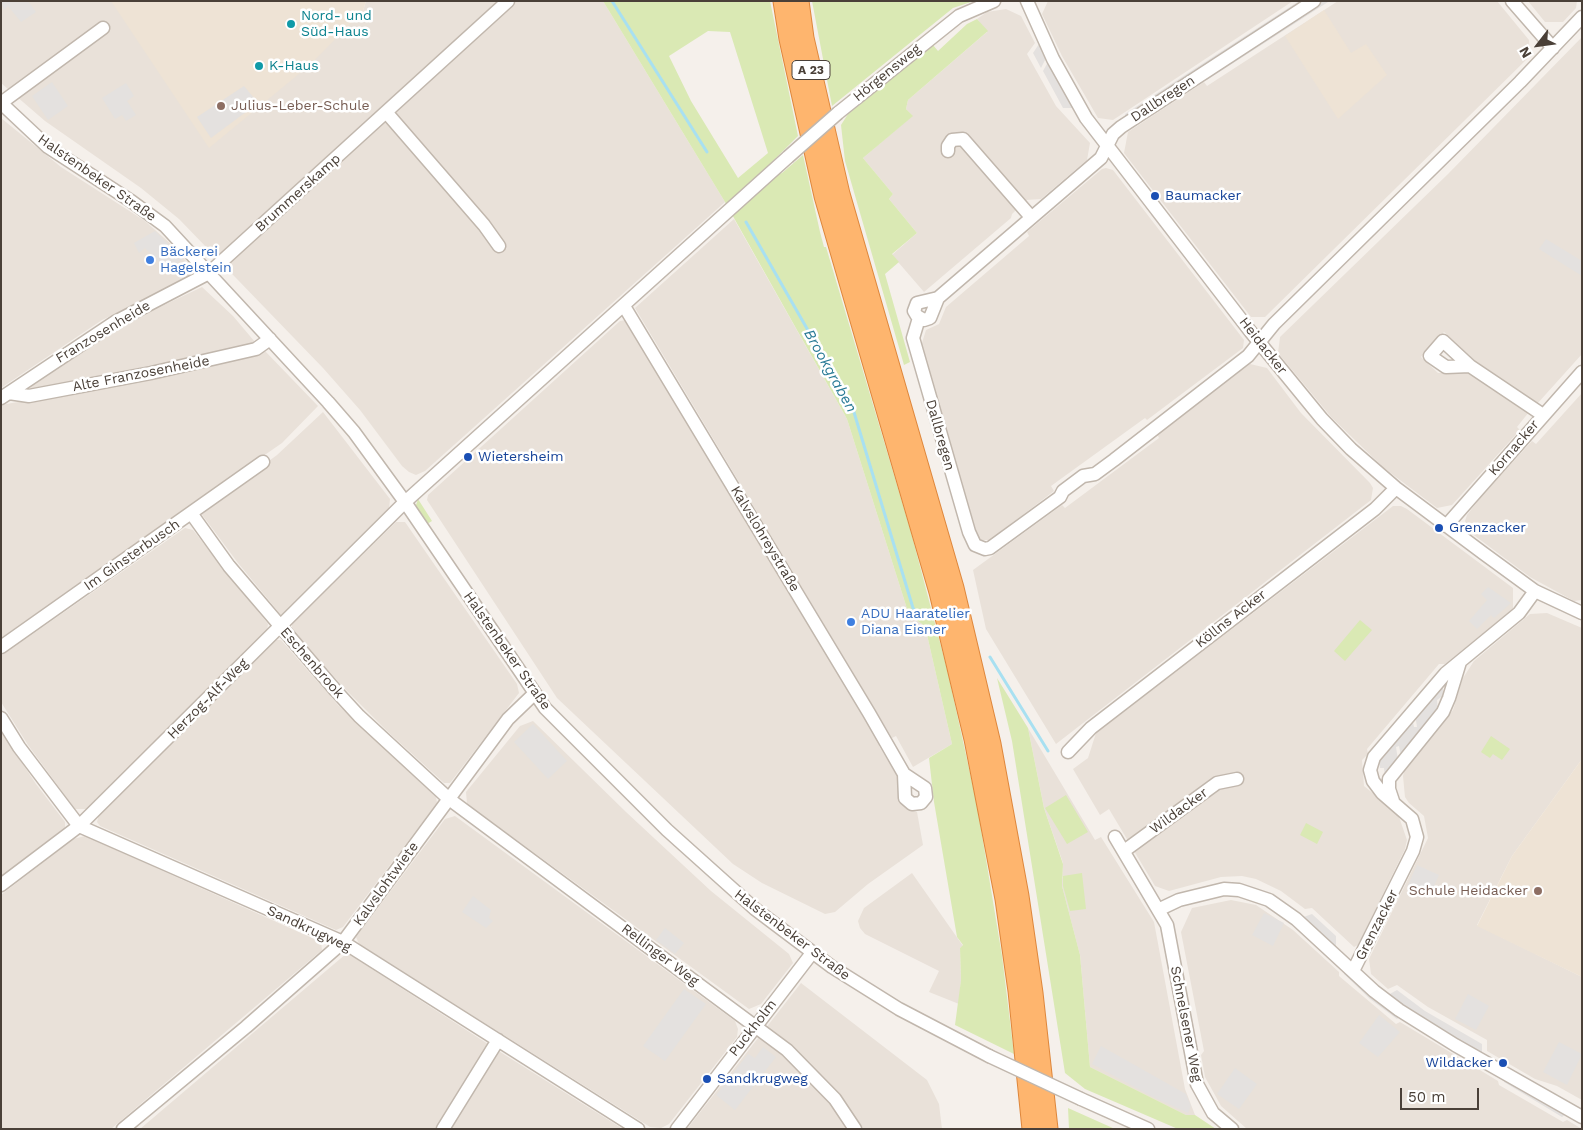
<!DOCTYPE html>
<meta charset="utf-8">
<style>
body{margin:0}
#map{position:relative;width:1583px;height:1130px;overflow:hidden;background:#f5f0eb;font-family:"Work Sans",sans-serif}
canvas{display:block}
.frame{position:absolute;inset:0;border:2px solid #4a4038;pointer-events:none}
.north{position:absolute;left:1513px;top:20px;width:50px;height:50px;-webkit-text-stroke:4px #fff;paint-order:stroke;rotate:240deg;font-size:14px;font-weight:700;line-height:20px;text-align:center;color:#4a4038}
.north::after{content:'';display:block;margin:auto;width:18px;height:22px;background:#4a4038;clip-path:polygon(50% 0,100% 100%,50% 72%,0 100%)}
.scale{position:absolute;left:1400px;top:1088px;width:79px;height:22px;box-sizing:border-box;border:2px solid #4a4038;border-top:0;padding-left:6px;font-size:15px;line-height:18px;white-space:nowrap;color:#4a4038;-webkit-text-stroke:4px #fff;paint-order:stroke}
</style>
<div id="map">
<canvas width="1583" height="1130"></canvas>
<div class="frame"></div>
<div class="north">N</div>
<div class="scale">50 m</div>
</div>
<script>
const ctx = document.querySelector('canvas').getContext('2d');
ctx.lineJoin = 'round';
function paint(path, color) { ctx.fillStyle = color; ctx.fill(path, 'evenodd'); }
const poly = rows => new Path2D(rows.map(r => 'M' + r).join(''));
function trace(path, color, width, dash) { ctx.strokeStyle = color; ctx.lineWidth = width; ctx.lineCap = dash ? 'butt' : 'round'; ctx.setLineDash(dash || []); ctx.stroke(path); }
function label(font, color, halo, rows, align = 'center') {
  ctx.font = font + ' "Work Sans",sans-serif'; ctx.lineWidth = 5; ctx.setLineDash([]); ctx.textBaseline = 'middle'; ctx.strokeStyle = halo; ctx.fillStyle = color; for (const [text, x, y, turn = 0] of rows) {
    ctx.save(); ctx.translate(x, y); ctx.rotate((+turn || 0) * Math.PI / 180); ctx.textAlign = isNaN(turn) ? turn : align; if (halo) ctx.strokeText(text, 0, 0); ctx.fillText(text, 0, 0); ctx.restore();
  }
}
paint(poly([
 [1,1,111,1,363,11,366,1,603,1,725,202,425,471,416,475,409,472,402,466,360,410,323,368,179,219,141,188,45,121,1,83],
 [1048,1,1293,1,1113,120,1098,118,1062,56,1042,14],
 [1338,1,1497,1,1529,40,1530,56,1265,317,1251,317,1124,153,1128,132,1204,82,1207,86],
 [1528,1,1577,1,1576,8,1563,22,1545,22],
 [1006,9,1021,16,1035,43,1027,54,1056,106,1090,143,1087,160,1041,199,1026,200,1012,214,1011,218,924,292,892,255,917,233,889,199,893,194,863,158,912,116,906,109,908,100,987,32,977,19,987,12],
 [1582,37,1582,354,1537,404,1486,371,1444,332,1421,357,1438,373,1470,373,1529,412,1517,427,1520,430,1452,505,1437,508,1384,468,1332,418,1278,353,1280,337,1448,174],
 [1,118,61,167,145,221,172,245,192,268,190,278,102,320,1,388],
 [1106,168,1113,170,1244,340,1243,348,1147,420,1145,418,1051,486,1054,491,990,540,980,540,976,537,921,346,926,330,939,324,946,307,1029,236,1027,232,1102,169],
 [734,219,847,419,909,615,925,626,952,744,913,767,896,736,892,738,635,308],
 [202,287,233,316,255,342,251,346,153,368,33,391,29,386,120,326],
 [626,320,881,744,879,746,898,777,899,797,905,807,917,812,923,845,868,884,835,912,825,914,762,883,733,864,557,698,427,500,428,495,620,321],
 [265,351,318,406,282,443,1,638,1,405,113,385],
 [1250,364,1267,368,1301,413,1370,483,1373,488,1371,500,1056,744,986,629,973,570,1062,505,1065,508,1159,438,1157,434],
 [1582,393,1582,600,1574,601,1530,577,1471,533,1465,521,1467,515,1481,497,1532,441,1536,444],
 [323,412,390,499,389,509,281,615,238,563,200,512,277,455],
 [1393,506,1401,506,1407,509,1513,588,1513,609,1445,664,1439,664,1367,749,1368,754,1362,760,1364,786,1398,814,1407,840,1405,849,1358,945,1354,947,1312,908,1305,909,1281,891,1256,879,1242,876,1221,877,1169,891,1155,886,1109,809,1100,815,1073,769,1088,758,1096,733],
 [396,522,405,522,517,684,519,693,450,783,444,783,387,731,344,688,292,629,292,624],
 [185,528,193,530,268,624,267,631,86,809,75,809,28,745,1,702,1,656],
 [1547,613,1582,628,1582,759,1512,856,1477,925,1582,977,1582,1100,1557,1086,1535,1079,1487,1051,1487,1040,1428,1007,1397,985,1388,989,1371,974,1369,959,1428,838,1424,816,1409,803,1405,797,1403,776,1405,768,1453,710,1463,678,1474,661,1530,614],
 [276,640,281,640,338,705,436,797,437,803,343,927,336,930,100,826,97,822,99,814],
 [533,721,626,812,711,891,789,954,793,963,761,1004,749,1009,467,804,466,792,520,726],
 [1028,728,1095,840,1101,837,1154,922,1185,1089,1195,1115,1186,1115,1090,1067,1080,955,1062,886,1063,863,1044,808],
 [1,731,36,784,65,822,65,829,1,878],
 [455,816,735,1021,738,1029,737,1037,669,1124,661,1128,650,1127,359,944,356,937,445,819],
 [85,836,321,942,322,950,111,1129,1,1129,1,895,73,839],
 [912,873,963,946,960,948,961,980,959,1004,929,992,939,971,865,934,860,928,858,921,864,908],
 [1231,900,1256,905,1293,930,1339,972,1339,976,1396,1024,1400,1022,1498,1081,1499,1085,1563,1122,1567,1120,1582,1129,1247,1129,1221,1106,1205,1077,1201,1055,1204,1051,1181,932,1192,908],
 [347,953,505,1055,623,1129,140,1129],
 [801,983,927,1080,939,1104,942,1129,687,1129]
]), '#e9e1d9');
paint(poly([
 [111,1,366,1,363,11,311,64,209,148],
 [1324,10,1351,53,1366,44,1387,75,1338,119,1285,36],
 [1582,759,1582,977,1477,926,1512,856]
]), '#eee3d5');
paint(poly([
 [603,1,770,1,798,136,773,161,768,171,771,176,782,173,803,155,820,232,824,247,826,247,911,532,948,673,977,805,1002,956,1014,1054,955,1025,961,980,960,948,963,945,957,937,934,802,929,758,952,744,925,626,909,615,847,419,725,202],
 [708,31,730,32,768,153,738,178,691,101,669,56],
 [812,1,971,1,971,2,953,8,832,106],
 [977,19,988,31,908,100,906,109,913,116,863,158,893,194,889,199,917,233,892,254,899,262,885,274,910,362,904,365,845,161,841,125,848,114,933,45,938,51,967,24],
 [418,499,432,521,427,524,415,508],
 [1360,620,1372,630,1345,661,1334,651],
 [997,678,1028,728,1044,808,1063,864,1062,886,1080,955,1090,1067,1186,1115,1195,1115,1216,1129,1178,1129,1085,1089,1065,1073,1012,741],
 [1491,736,1510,749,1502,760,1493,754,1490,758,1481,752],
 [1066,795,1088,832,1067,844,1045,808],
 [1306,823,1323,832,1317,844,1300,835],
 [1082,873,1086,909,1070,911,1063,886,1063,876],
 [1068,1108,1115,1129,1069,1129]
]), '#dae9b4');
paint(poly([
 [1,1,28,1,36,12,21,22,8,6,4,10],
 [1299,1,1305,1,1125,118,1125,114],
 [1323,1,1328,2,1207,80,1204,78],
 [1039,44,1046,58,1041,68,1033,53],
 [1048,62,1074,108,1063,108,1043,71],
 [52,82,68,106,48,120,32,96],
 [126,83,134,96,127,101,136,115,126,121,122,115,115,119,102,98],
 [244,86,258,103,211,138,197,117],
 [1153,212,1243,329,1240,329,1151,215],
 [155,231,183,259,178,262,178,266,170,271,167,270,145,248,139,253,134,243],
 [1546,239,1582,261,1582,276,1539,249],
 [1488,587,1511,603,1494,618,1491,615,1477,629,1469,621,1487,600,1481,594],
 [1445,668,1371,755,1371,750,1439,670],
 [1442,682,1444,695,1437,700,1438,712,1401,756,1399,746,1396,747,1398,760,1385,778,1384,768,1380,768,1379,760,1412,717,1414,727,1417,727,1415,714],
 [533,724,567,761,548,779,514,742],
 [1417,865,1439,875,1429,897,1407,887],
 [473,896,491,910,489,918,493,921,486,928,462,912],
 [1264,913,1284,923,1273,946,1252,935],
 [1312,914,1336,936,1336,948,1301,918],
 [665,928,684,943,675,954,656,940],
 [1346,970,1401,1016,1397,1019,1370,999,1344,974],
 [684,989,706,1004,665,1061,643,1046],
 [1397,990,1425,1011,1482,1044,1482,1054,1421,1019,1388,995],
 [1468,994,1489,1006,1476,1030,1455,1019],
 [1379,1015,1400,1032,1378,1057,1359,1043],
 [1559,1042,1582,1054,1567,1085,1543,1072],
 [1101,1046,1186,1094,1191,1106,1188,1113,1153,1097,1092,1064],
 [763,1047,776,1057,735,1110,716,1095,748,1054,755,1058],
 [1235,1068,1257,1084,1239,1109,1217,1094],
 [1504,1078,1566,1114,1562,1117,1504,1082]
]), '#e4e1df');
trace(poly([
 [612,1,707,152],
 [746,222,853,409,913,608,919,615],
 [990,657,1048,751]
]), '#a8e0f1', 3);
const minor = poly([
 [1027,1,1053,59,1086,118,1250,331,1322,419,1351,449,1396,488,1483,553,1535,591,1582,613],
 [1512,1,1553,48],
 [1,103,48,147,131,201,165,226,328,402,354,432,405,502,545,708,667,830,755,909,832,967,899,1009,989,1056],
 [1,103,103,28],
 [386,112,484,225,499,246],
 [838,113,959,16,994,1],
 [948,151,948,146,952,140,963,139,1031,217],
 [938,298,930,318,924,320,917,316,914,311,917,303,938,298,1101,158,1113,134,1121,127,1314,1],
 [624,306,869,713,904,774,905,798,912,804,921,803,926,797,925,788,904,774],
 [919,318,913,338,969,532,975,545,985,549,990,548,1060,497,1063,491,1083,476,1095,474,1114,460,1248,356,1274,324,1520,82,1582,17],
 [1470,366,1446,367,1430,356,1443,341,1470,366,1543,415],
 [9,393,29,396,151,373,256,349,270,339],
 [1,398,115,322,209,273,508,1],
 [191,513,229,566,336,691,359,716,449,799,787,1050,835,1099,855,1129],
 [1446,526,1582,372],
 [1,647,263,462],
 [1,718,19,747,79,826,343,942,638,1129],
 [1068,752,1091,728,1375,509,1396,488],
 [1393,801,1389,789,1389,779,1443,712,1449,698,1460,662],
 [1115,837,1167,925,1197,1084,1213,1113,1232,1129],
 [1124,851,1217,783,1237,779],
 [1,885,79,826,405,502,788,157],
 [1160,909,1179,900,1224,889,1239,890,1269,900,1296,919,1374,991,1399,1010,1455,1045,1582,1117],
 [1353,971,1413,851,1417,837,1412,819,1382,793,1373,781,1370,770,1374,757,1446,673,1519,613,1535,591],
 [1081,1099,1148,1129],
 [123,1129,246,1027,343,942,508,719,534,694],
 [443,1129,498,1040],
 [677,1129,812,953]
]);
const highway = poly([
 [783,1,789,39,824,196,939,592,974,739,1005,899,1018,991,1032,1129],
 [799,1,804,38,840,194,954,588,991,744,1019,896,1033,993,1048,1129]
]);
trace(minor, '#c1b7ad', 15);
trace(highway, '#de873c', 21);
trace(minor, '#fff', 12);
trace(highway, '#feb56e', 19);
const minorBridge = poly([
 [788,157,838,113],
 [989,1056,1081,1099]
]);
trace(minorBridge, '#c1b7ad', 15, []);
trace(minorBridge, '#fff', 12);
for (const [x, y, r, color] of [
 [291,24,5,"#0f9aa8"],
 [259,66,5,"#0f9aa8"],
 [221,106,5,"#8d6e63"],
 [1155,196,5,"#1a4fb4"],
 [150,260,5,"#3f7fe0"],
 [468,457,5,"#1a4fb4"],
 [1439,528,5,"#1a4fb4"],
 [851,622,5,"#3f7fe0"],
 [1538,891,5,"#8d6e63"],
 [1503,1063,5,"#1a4fb4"],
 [707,1079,5,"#1a4fb4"]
]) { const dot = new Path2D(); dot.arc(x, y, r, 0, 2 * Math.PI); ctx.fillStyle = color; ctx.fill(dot); trace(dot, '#fff', 2); }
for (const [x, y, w] of [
 [811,70,38]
]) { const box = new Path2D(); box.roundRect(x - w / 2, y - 9.5, w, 19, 4); ctx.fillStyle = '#fff'; ctx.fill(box); trace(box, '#4a4038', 1); }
label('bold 12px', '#4a4038', null, [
 ["A 23",811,70]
]);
label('14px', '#0d838f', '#fff', [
 ["Nord- und",301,16],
 ["Süd-Haus",301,32],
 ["K-Haus",269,66]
], 'left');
label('14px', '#4a4038', '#fff', [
 ["Hörgensweg",887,73,-39],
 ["Dallbregen",1163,99,-33],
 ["Halstenbeker Straße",97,178,35],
 ["Brummerskamp",298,193,-42],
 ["Franzosenheide",103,332,-31],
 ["Heidacker",1263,346,52],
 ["Alte Franzosenheide",141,374,-11],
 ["Dallbregen",940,435,74],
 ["Kornacker",1514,448,-49],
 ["Kalvslohreystraße",765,539,59],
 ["Im Ginsterbusch",132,555,-35],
 ["Köllns Acker",1231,619,-38],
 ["Halstenbeker Straße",507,651,55],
 ["Eschenbrook",312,663,49],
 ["Herzog-Alf-Weg",208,699,-45],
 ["Wildacker",1179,811,-36],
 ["Kalvslohtwiete",386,884,-54],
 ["Grenzacker",1377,925,-63],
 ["Sandkrugweg",309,929,25],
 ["Halstenbeker Straße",792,935,37],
 ["Rellinger Weg",660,955,37],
 ["Schnelsener Weg",1186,1024,79],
 ["Puckholm",753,1028,-52]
]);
label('14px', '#785e54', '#fff', [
 ["Julius-Leber-Schule",231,106],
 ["Schule Heidacker",1528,891,"right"]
], 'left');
label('14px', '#164399', '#fff', [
 ["Baumacker",1165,196],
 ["Wietersheim",478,457],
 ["Grenzacker",1449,528],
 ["Wildacker",1493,1063,"right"],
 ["Sandkrugweg",717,1079]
], 'left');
label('14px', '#366cbe', '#fff', [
 ["Bäckerei",160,252],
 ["Hagelstein",160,268],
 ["ADU Haaratelier",861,614],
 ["Diana Eisner",861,630]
], 'left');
label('italic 15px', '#2a7b96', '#fff', [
 ["Brookgraben",830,371,61]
]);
</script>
